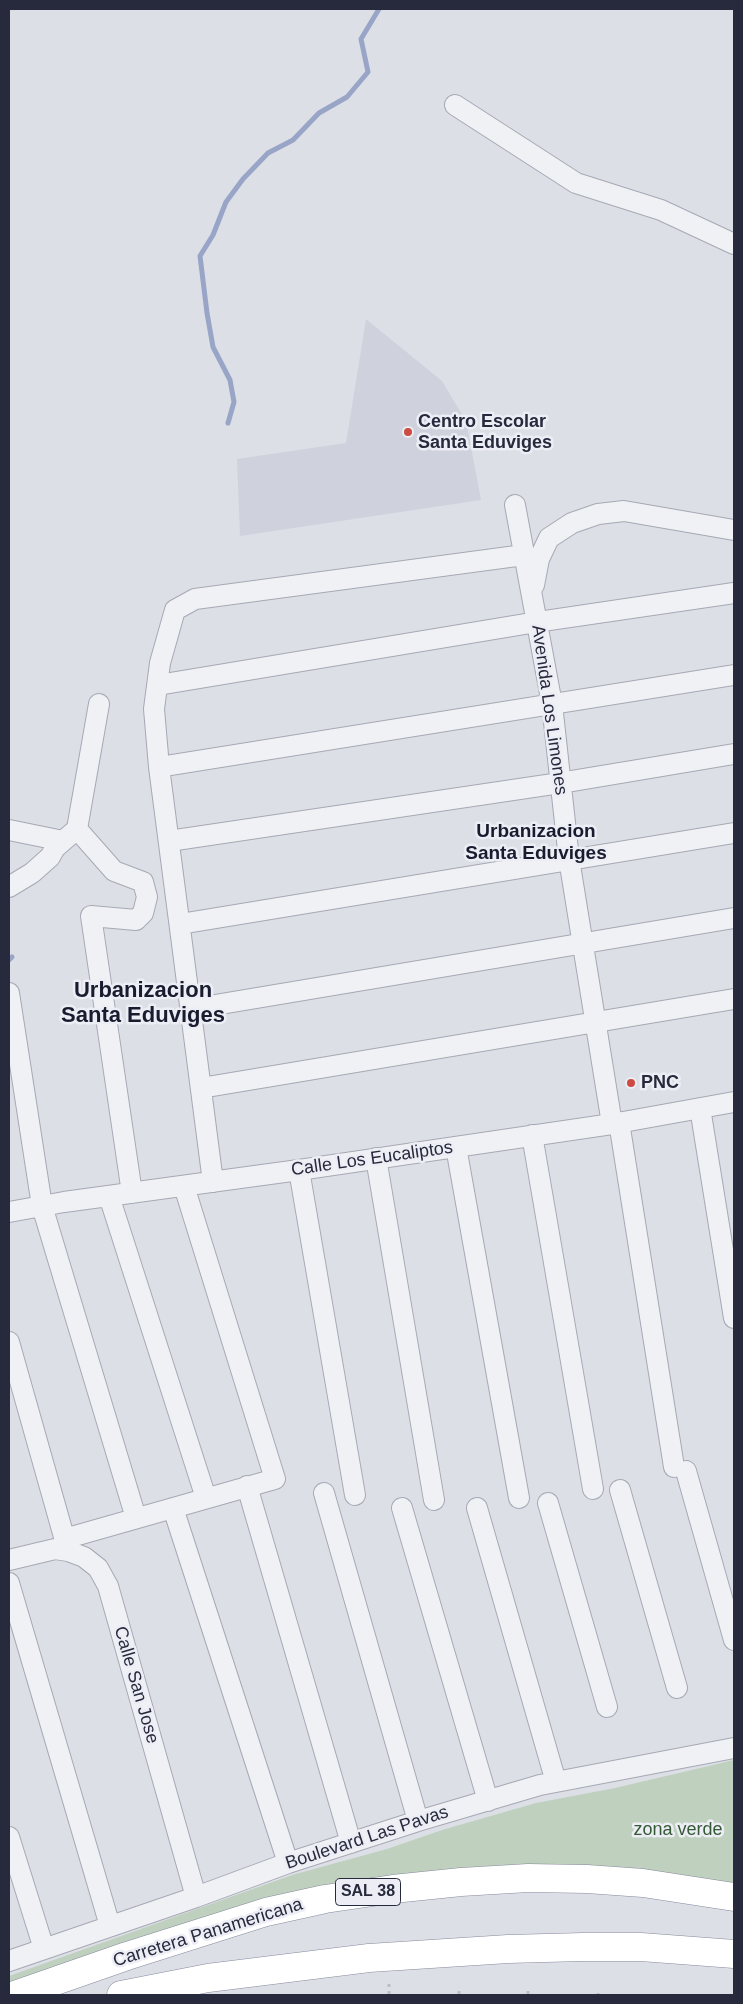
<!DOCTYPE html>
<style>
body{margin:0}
#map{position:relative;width:743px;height:2004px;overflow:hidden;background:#dddfe7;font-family:Helvetica,sans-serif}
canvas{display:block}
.frame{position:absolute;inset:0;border:10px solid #272a3d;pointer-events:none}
</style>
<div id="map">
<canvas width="743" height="2004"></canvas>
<div class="frame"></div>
</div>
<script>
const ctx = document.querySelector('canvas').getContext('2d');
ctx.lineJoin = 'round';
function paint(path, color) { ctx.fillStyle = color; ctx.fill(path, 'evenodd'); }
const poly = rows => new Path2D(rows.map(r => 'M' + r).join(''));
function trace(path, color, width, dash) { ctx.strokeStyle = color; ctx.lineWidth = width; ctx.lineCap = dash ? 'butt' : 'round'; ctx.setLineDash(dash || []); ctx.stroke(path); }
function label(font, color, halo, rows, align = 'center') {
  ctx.font = font + ' Helvetica,sans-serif'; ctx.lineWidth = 5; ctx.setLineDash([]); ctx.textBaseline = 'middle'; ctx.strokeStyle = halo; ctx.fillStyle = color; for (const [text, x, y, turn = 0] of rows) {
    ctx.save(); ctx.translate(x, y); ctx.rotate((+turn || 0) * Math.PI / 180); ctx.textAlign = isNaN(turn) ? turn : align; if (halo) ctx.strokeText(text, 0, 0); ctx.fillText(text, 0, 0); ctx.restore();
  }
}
paint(poly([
 [366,319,442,381,466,421,481,500,240,536,237,459,346,443]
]), '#cfd1dc');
paint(poly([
 [734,1760,734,1897,683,1888,393,1889,9,1995,9,1976,292,1875,387,1849,442,1830,536,1803,615,1788]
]), '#bfd1be');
trace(poly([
 [228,423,234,402,230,380,213,347,207,313,200,256,213,235,226,202,243,179,268,153,293,140,319,113,347,97,368,72,361,39,379,9],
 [9,960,12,957]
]), '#98a5c7', 5);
const minor = poly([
 [455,105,576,183,661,210,734,244],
 [515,505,552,704,569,859,612,1124],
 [534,585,539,559,549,538,572,523,598,514,624,511,734,530],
 [158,685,537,622,734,593],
 [159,767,734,675],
 [77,829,114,871,143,882,147,897,143,913,136,920,91,916,132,1193],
 [9,830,63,841],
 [169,841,560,783,734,754],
 [9,887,32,873,50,857,55,848,77,829,99,704],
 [180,924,734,833],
 [9,993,42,1206,136,1518],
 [191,1009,734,918],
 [201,1088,734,999],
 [700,1108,734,1318],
 [619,1122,674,1467],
 [532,1135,593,1489],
 [456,1147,519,1498],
 [376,1158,434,1500],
 [299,1170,355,1495],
 [213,1182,159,767,154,709,160,663,175,610,195,599,524,555],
 [109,1196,206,1498],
 [9,1212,64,1202,299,1170,612,1124,734,1102],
 [9,1342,68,1551],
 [686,1471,734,1640],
 [247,1486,351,1843],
 [620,1490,677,1688],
 [324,1493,418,1821],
 [548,1503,607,1707],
 [173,1508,288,1863],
 [402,1508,488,1801],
 [477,1508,556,1782],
 [64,1539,275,1479,184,1186],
 [9,1560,55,1549,68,1551,84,1557,98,1568,108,1586,196,1897],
 [9,1583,110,1926],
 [9,1837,44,1949],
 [9,1961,196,1897,288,1863,418,1821,540,1785,734,1748]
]);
const highway = poly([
 [15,1995,127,1956,266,1912,325,1899,393,1889,461,1882,528,1878,587,1879,643,1883,734,1897],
 [121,1995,208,1978,369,1958,508,1949,583,1947,641,1947,734,1954]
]);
trace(minor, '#a6a9b4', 22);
trace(highway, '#85899d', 29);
trace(poly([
 [389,1995,389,1984],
 [459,1995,459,1987],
 [528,1995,528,1989],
 [598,1995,598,1993]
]), '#bcbdc5', 3, [4, 4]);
trace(minor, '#f0f1f5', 20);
trace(highway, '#fff', 28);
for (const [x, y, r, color] of [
 [408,432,5,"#cc4b42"],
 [631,1083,5,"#cc4b42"]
]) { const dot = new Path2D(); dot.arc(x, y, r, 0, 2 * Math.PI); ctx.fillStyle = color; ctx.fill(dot); trace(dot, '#edeef5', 2); }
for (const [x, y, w] of [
 [368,1892,65]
]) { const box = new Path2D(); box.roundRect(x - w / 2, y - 13.5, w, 27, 4); ctx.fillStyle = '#edeef5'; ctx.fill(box); trace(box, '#272a3d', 1); }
label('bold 16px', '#272a3d', null, [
 ["SAL 38",368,1892]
]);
label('bold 18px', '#272a3d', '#edeef5', [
 ["Centro Escolar",418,422],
 ["Santa Eduviges",418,443],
 ["PNC",641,1083]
], 'left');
label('18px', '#272a3d', '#edeef5', [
 ["Avenida Los Limones",549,710,82],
 ["Calle Los Eucaliptos",372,1159,-8],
 ["Calle San Jose",136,1685,74],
 ["Boulevard Las Pavas",367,1838,-18],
 ["Carretera Panamericana",208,1933,-17]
]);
label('18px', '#345935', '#edeef5', [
 ["zona verde",678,1830]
]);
label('bold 19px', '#191c2e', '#edeef5', [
 ["Urbanizacion",536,832],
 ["Santa Eduviges",536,854]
]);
label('bold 22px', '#191c2e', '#edeef5', [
 ["Urbanizacion",143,991],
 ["Santa Eduviges",143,1016]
]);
</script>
